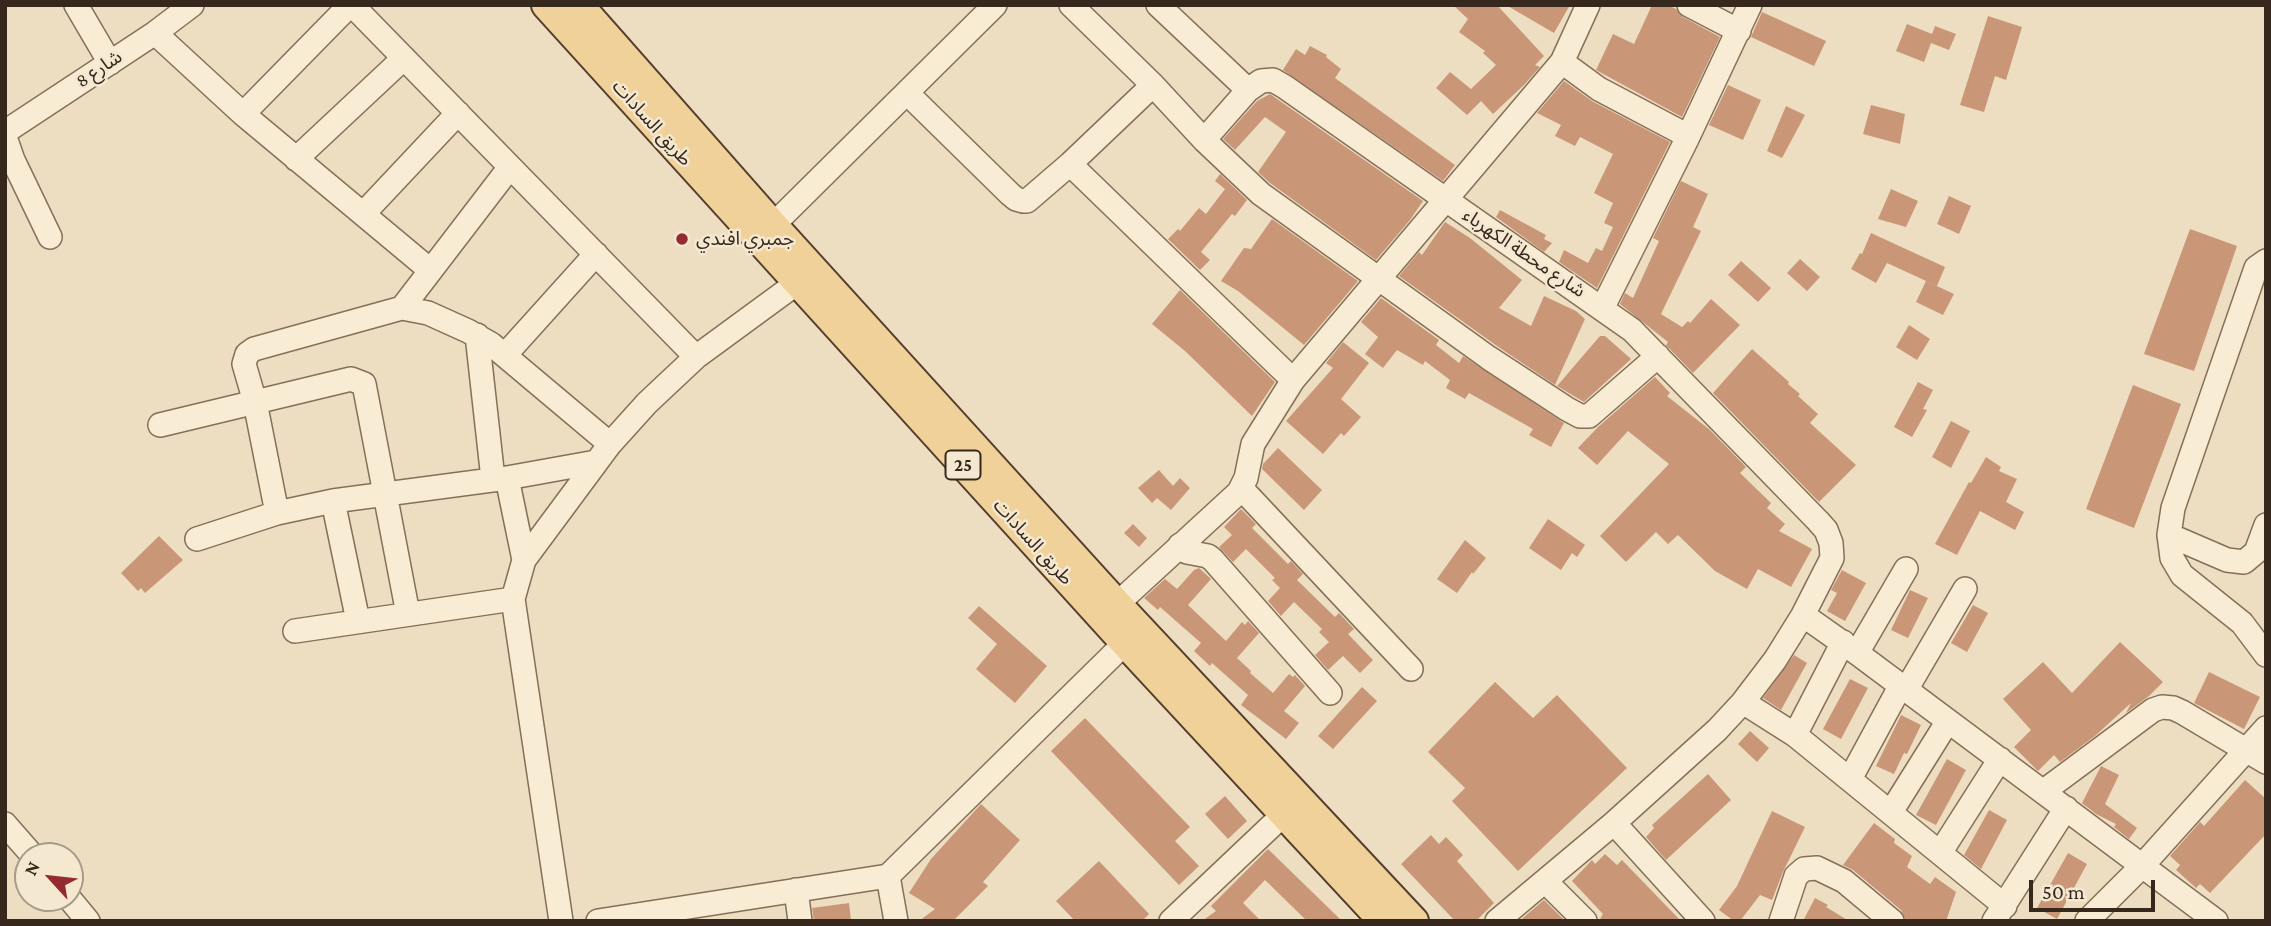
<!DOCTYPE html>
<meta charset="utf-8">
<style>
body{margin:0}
#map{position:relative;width:2271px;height:926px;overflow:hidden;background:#eddec1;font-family:"Crimson Pro",serif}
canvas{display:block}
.frame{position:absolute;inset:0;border:7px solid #36281d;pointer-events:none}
.north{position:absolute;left:14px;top:842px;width:70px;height:70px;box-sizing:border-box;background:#f4e8d1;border:2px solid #a89b89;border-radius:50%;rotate:297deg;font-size:19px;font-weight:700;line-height:28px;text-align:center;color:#36281d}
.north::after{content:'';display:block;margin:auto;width:24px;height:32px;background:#942b30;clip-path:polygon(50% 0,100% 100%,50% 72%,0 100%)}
.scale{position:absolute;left:2029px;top:880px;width:126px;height:32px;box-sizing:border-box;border:4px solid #36281d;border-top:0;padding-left:9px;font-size:21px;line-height:24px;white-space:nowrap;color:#36281d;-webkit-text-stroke:5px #f4e8d1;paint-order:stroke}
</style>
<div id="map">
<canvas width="2271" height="926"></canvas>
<div class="frame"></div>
<div class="north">N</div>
<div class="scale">50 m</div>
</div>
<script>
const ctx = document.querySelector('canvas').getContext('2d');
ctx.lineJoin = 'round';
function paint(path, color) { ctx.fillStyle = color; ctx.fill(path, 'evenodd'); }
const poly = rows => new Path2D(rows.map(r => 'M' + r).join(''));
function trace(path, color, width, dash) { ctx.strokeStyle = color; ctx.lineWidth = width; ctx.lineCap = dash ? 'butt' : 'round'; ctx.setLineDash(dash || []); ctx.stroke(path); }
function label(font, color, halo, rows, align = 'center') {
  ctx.font = font + ' "Crimson Pro","Noto Sans Arabic",serif'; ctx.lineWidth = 5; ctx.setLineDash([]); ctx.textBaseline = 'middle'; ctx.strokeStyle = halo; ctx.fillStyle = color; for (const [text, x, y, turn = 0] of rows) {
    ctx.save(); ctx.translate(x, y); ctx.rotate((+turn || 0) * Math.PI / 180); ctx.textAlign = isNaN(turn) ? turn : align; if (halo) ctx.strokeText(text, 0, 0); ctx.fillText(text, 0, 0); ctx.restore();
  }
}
paint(poly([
 [1453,5,1497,5,1544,56,1535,65,1540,67,1524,85,1493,114,1481,101,1467,115,1436,88,1450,72,1471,89,1496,65,1483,53,1485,51,1459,32,1468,19],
 [1506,5,1570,5,1554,33],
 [1652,5,1668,5,1676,9,1683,17,1720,37,1682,117,1596,70,1613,34,1634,44],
 [1762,12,1826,41,1814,66,1751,37],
 [1988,16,2022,27,2006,80,1995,76,1984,112,1960,105],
 [1907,24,1932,34,1935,26,1956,34,1949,50,1931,43,1924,62,1896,51],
 [1310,46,1327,55,1326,57,1341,69,1335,78,1455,165,1443,181,1283,70,1296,49,1305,55],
 [1564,81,1592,101,1670,142,1597,288,1559,262,1564,250,1588,263,1596,248,1602,251,1613,227,1604,223,1613,203,1594,193,1613,154,1580,137,1575,146,1555,136,1561,125,1537,113],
 [1728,85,1761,100,1743,140,1709,125],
 [1270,94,1423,201,1410,220,1376,260,1270,183,1258,172,1286,132,1265,117,1235,150,1223,139,1257,101],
 [1871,105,1905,114,1900,144,1863,134],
 [1786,106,1805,115,1782,158,1767,151],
 [1220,174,1247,200,1235,216,1232,214,1201,252,1210,260,1200,270,1168,239,1178,229,1180,231,1199,208,1206,214,1225,189,1215,181],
 [1681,181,1708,194,1693,227,1701,231,1661,314,1682,327,1688,321,1690,323,1711,299,1740,325,1693,373,1666,345,1668,342,1620,304,1625,293,1633,298,1659,241,1653,238],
 [1891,189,1918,201,1906,227,1878,219],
 [1949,196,1971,206,1959,234,1937,224],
 [1500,210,1546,235,1544,239,1552,243,1544,252,1496,217],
 [1272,219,1358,281,1304,345,1238,291,1221,281,1244,248,1251,249],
 [1445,222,1470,238,1522,280,1499,308,1531,326,1544,296,1576,311,1585,319,1555,385,1497,346,1399,276,1419,252,1422,255],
 [2190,229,2237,246,2194,371,2144,354],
 [1871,233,1945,267,1937,286,1887,263,1876,283,1851,269,1860,253,1862,254],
 [1800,259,1820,277,1807,291,1787,273],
 [1741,261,1771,288,1758,302,1728,275],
 [1926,281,1954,294,1943,315,1916,302],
 [1180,290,1275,382,1252,416,1185,351,1152,324],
 [1381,298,1439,340,1436,345,1459,363,1463,356,1564,423,1551,447,1529,435,1533,429,1469,393,1465,399,1446,388,1450,380,1425,361,1423,365,1397,350,1383,368,1365,354,1378,337,1361,322],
 [1909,325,1930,339,1917,360,1896,347],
 [1600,336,1605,336,1631,359,1584,402,1557,386],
 [1343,342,1369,363,1341,399,1361,417,1344,436,1341,433,1323,454,1286,421,1333,368,1326,363],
 [1752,349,1789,382,1788,384,1800,394,1798,396,1818,414,1810,423,1856,465,1819,502,1713,393],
 [1655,377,1670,393,1667,396,1710,430,1746,467,1740,473,1771,503,1767,508,1785,524,1779,531,1812,549,1791,587,1758,569,1747,589,1715,571,1678,535,1668,544,1656,532,1626,562,1600,536,1669,464,1628,431,1597,465,1578,448,1598,427],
 [1918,382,1933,390,1923,409,1927,410,1912,437,1894,427],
 [2133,385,2181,404,2134,528,2086,509],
 [1951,421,1970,431,1951,468,1932,457],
 [1278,448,1322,490,1304,510,1262,469,1263,464],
 [1986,457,2001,467,1999,471,2017,479,2006,502,2024,512,2015,530,1980,511,1957,555,1935,544,1969,482,1971,483],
 [1159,470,1173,486,1180,478,1190,488,1171,510,1157,498,1152,503,1138,488],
 [1241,509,1256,524,1252,528,1288,564,1291,561,1303,574,1297,580,1335,617,1339,613,1354,629,1348,634,1373,660,1360,673,1343,656,1328,670,1315,655,1329,642,1319,632,1322,629,1294,602,1281,616,1268,601,1280,588,1272,580,1275,578,1246,549,1233,562,1219,547,1232,535,1224,527],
 [1548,519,1585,545,1577,557,1572,553,1561,570,1529,548],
 [1133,524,1147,538,1139,547,1124,533],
 [159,536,183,560,145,593,141,588,138,591,121,573],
 [1465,540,1486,558,1473,574,1472,572,1457,593,1437,579],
 [1199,568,1211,579,1188,605,1226,641,1242,622,1245,625,1248,621,1259,633,1237,658,1251,671,1250,673,1273,693,1289,674,1293,677,1295,675,1305,686,1284,711,1299,723,1286,739,1241,705,1248,695,1212,663,1210,666,1194,651,1201,643,1160,607,1158,610,1144,598,1165,579,1177,589,1194,570],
 [1842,570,1866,583,1845,621,1827,611,1837,593,1831,590],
 [1910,590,1928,598,1908,638,1891,630],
 [1973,605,1988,613,1967,652,1951,643],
 [979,606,1047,666,1015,703,976,669,997,644,968,618],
 [2120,642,2163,682,2149,696,2126,713,2131,703,2095,736,2060,762,2054,755,2038,771,2014,747,2031,730,2003,699,2043,662,2072,693],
 [1794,655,1807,663,1781,710,1763,698],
 [2209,672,2260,697,2244,729,2194,703],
 [1850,679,1868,688,1841,739,1823,729],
 [1495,682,1533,718,1557,695,1627,768,1518,871,1452,801,1465,788,1428,752],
 [1362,687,1377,701,1333,749,1318,736],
 [1901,715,1921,725,1907,754,1904,753,1894,774,1876,766],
 [1085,718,1190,827,1175,841,1199,866,1179,885,1051,751],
 [1750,731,1769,748,1757,762,1738,744],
 [1947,759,1966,770,1936,825,1916,815],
 [2101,766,2119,775,2105,804,2137,828,2129,839,2114,827,2116,824,2096,814,2082,803],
 [1708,774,1731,800,1666,860,1646,837,1654,828,1652,825],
 [2245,780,2266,799,2266,834,2210,893,2200,884,2196,888,2176,870,2180,865,2170,856,2200,822,2204,826],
 [1225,796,1247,821,1228,839,1205,814],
 [981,804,1020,840,983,882,988,886,953,921,919,921,935,909,909,893,931,859],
 [1989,810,2007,820,1981,869,1964,855],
 [1772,811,1805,827,1783,872,1772,900,1760,895,1740,921,1734,921,1719,910,1737,886],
 [1874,823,1895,839,1894,843,1912,856,1907,867,1930,884,1935,877,1956,892,1946,921,1906,921,1901,910,1853,870,1843,865],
 [1431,835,1439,844,1446,837,1463,855,1457,861,1494,903,1476,921,1455,921,1401,864],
 [1268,849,1342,921,1307,921,1265,880,1243,903,1261,921,1202,921,1216,911,1211,906],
 [2068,853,2087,864,2057,919,2037,908],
 [1605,854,1617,865,1622,860,1681,921,1599,921,1603,914,1572,881,1592,860,1595,864],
 [1099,861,1149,914,1142,921,1075,921,1056,901],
 [1815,898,1828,905,1826,907,1849,921,1803,921],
 [1544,900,1565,921,1520,921,1524,917],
 [849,903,851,921,814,921,812,908]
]), '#ca9678');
const minor = poly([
 [76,5,110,63],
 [352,5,696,357],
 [1071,5,1153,85,1204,140,1261,194,1489,358,1567,409,1580,416,1589,416,1658,356],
 [1158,5,1248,90],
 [1588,5,1562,62,1599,89,1688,136],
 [1689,5,1739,31],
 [155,33,243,114,430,270],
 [907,93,1010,194,1016,199,1023,201,1027,201,1070,164,1153,85],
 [243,114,350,5],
 [5,132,155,33,192,5],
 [5,137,13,160,50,237],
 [1204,140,1248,90,1261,81,1273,80,1285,87,1632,330,1818,521,1826,530,1831,543,1832,558,1803,615,1775,660,1743,702,1717,730,1614,823,1497,921],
 [296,159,404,58],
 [1070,164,1293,380],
 [363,214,458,113],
 [773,225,995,5],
 [2266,261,2256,268,2173,508,2169,535,2172,558,2182,575,2242,623,2266,655],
 [1603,307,1686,141,1750,5],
 [402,308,428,313,468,331,491,344,610,444],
 [477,335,493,479],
 [505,355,596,254],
 [160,425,351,379,364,384,408,614],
 [507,478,524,560],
 [1242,489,1411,669],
 [333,501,358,621],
 [277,513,255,402,244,364,247,354,254,349,402,308,510,167],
 [2169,535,2227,560,2244,562,2256,552,2266,525],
 [197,539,277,513,333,501,507,478,596,462],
 [1180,545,1187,552,1208,556,1213,560,1330,693],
 [1117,604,1239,492,1246,478,1253,444,1293,380,1562,62],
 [1803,615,1857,653,2216,921],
 [295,631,513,599],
 [1857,653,1906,569],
 [1906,690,1965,589],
 [1743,702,1795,735,2005,906],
 [1795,735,1843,642],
 [1850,779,1901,685],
 [2044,791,2153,710,2162,707,2173,708,2182,712,2266,762],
 [1891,812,1948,721],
 [1614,823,1703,921],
 [5,824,33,856],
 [1940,853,2000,759],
 [888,876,896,921],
 [1545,881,1585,921],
 [796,890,800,921],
 [69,898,88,921],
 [561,921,513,599,524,560,610,444,647,403,696,357,797,283],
 [598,921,888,876,1125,643],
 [1171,921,1284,814],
 [1781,921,1796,876,1804,869,1817,868,1844,881,1892,921],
 [1994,921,2066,808],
 [2087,921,2142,866,2266,728]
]);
const major = poly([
 [546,5,1125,643,1383,921],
 [579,5,773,225,1117,604,1414,921]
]);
trace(minor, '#866f59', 26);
trace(major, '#543e2e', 32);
trace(minor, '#f8ecd4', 23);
trace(major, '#f0d19a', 28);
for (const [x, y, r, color] of [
 [682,239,7,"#942b30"]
]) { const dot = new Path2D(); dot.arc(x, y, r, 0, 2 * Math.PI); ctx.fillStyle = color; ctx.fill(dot); trace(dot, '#f4e8d1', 2.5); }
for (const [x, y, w] of [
 [963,465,35]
]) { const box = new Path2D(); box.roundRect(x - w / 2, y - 14.5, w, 29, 5); ctx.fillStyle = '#f4e8d1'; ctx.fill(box); trace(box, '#36281d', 2); }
label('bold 18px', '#36281d', null, [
 ["25",963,465]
]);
label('19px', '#36281d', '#f4e8d1', [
 ["شارع 8",99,69,-34],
 ["طريق السادات",652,123,48],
 ["شارع محطة الكهرباء",1524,253,34],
 ["طريق السادات",1033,542,48]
]);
label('19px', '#36281d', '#f4e8d1', [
 ["جمبري افندي",696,239]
], 'left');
</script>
